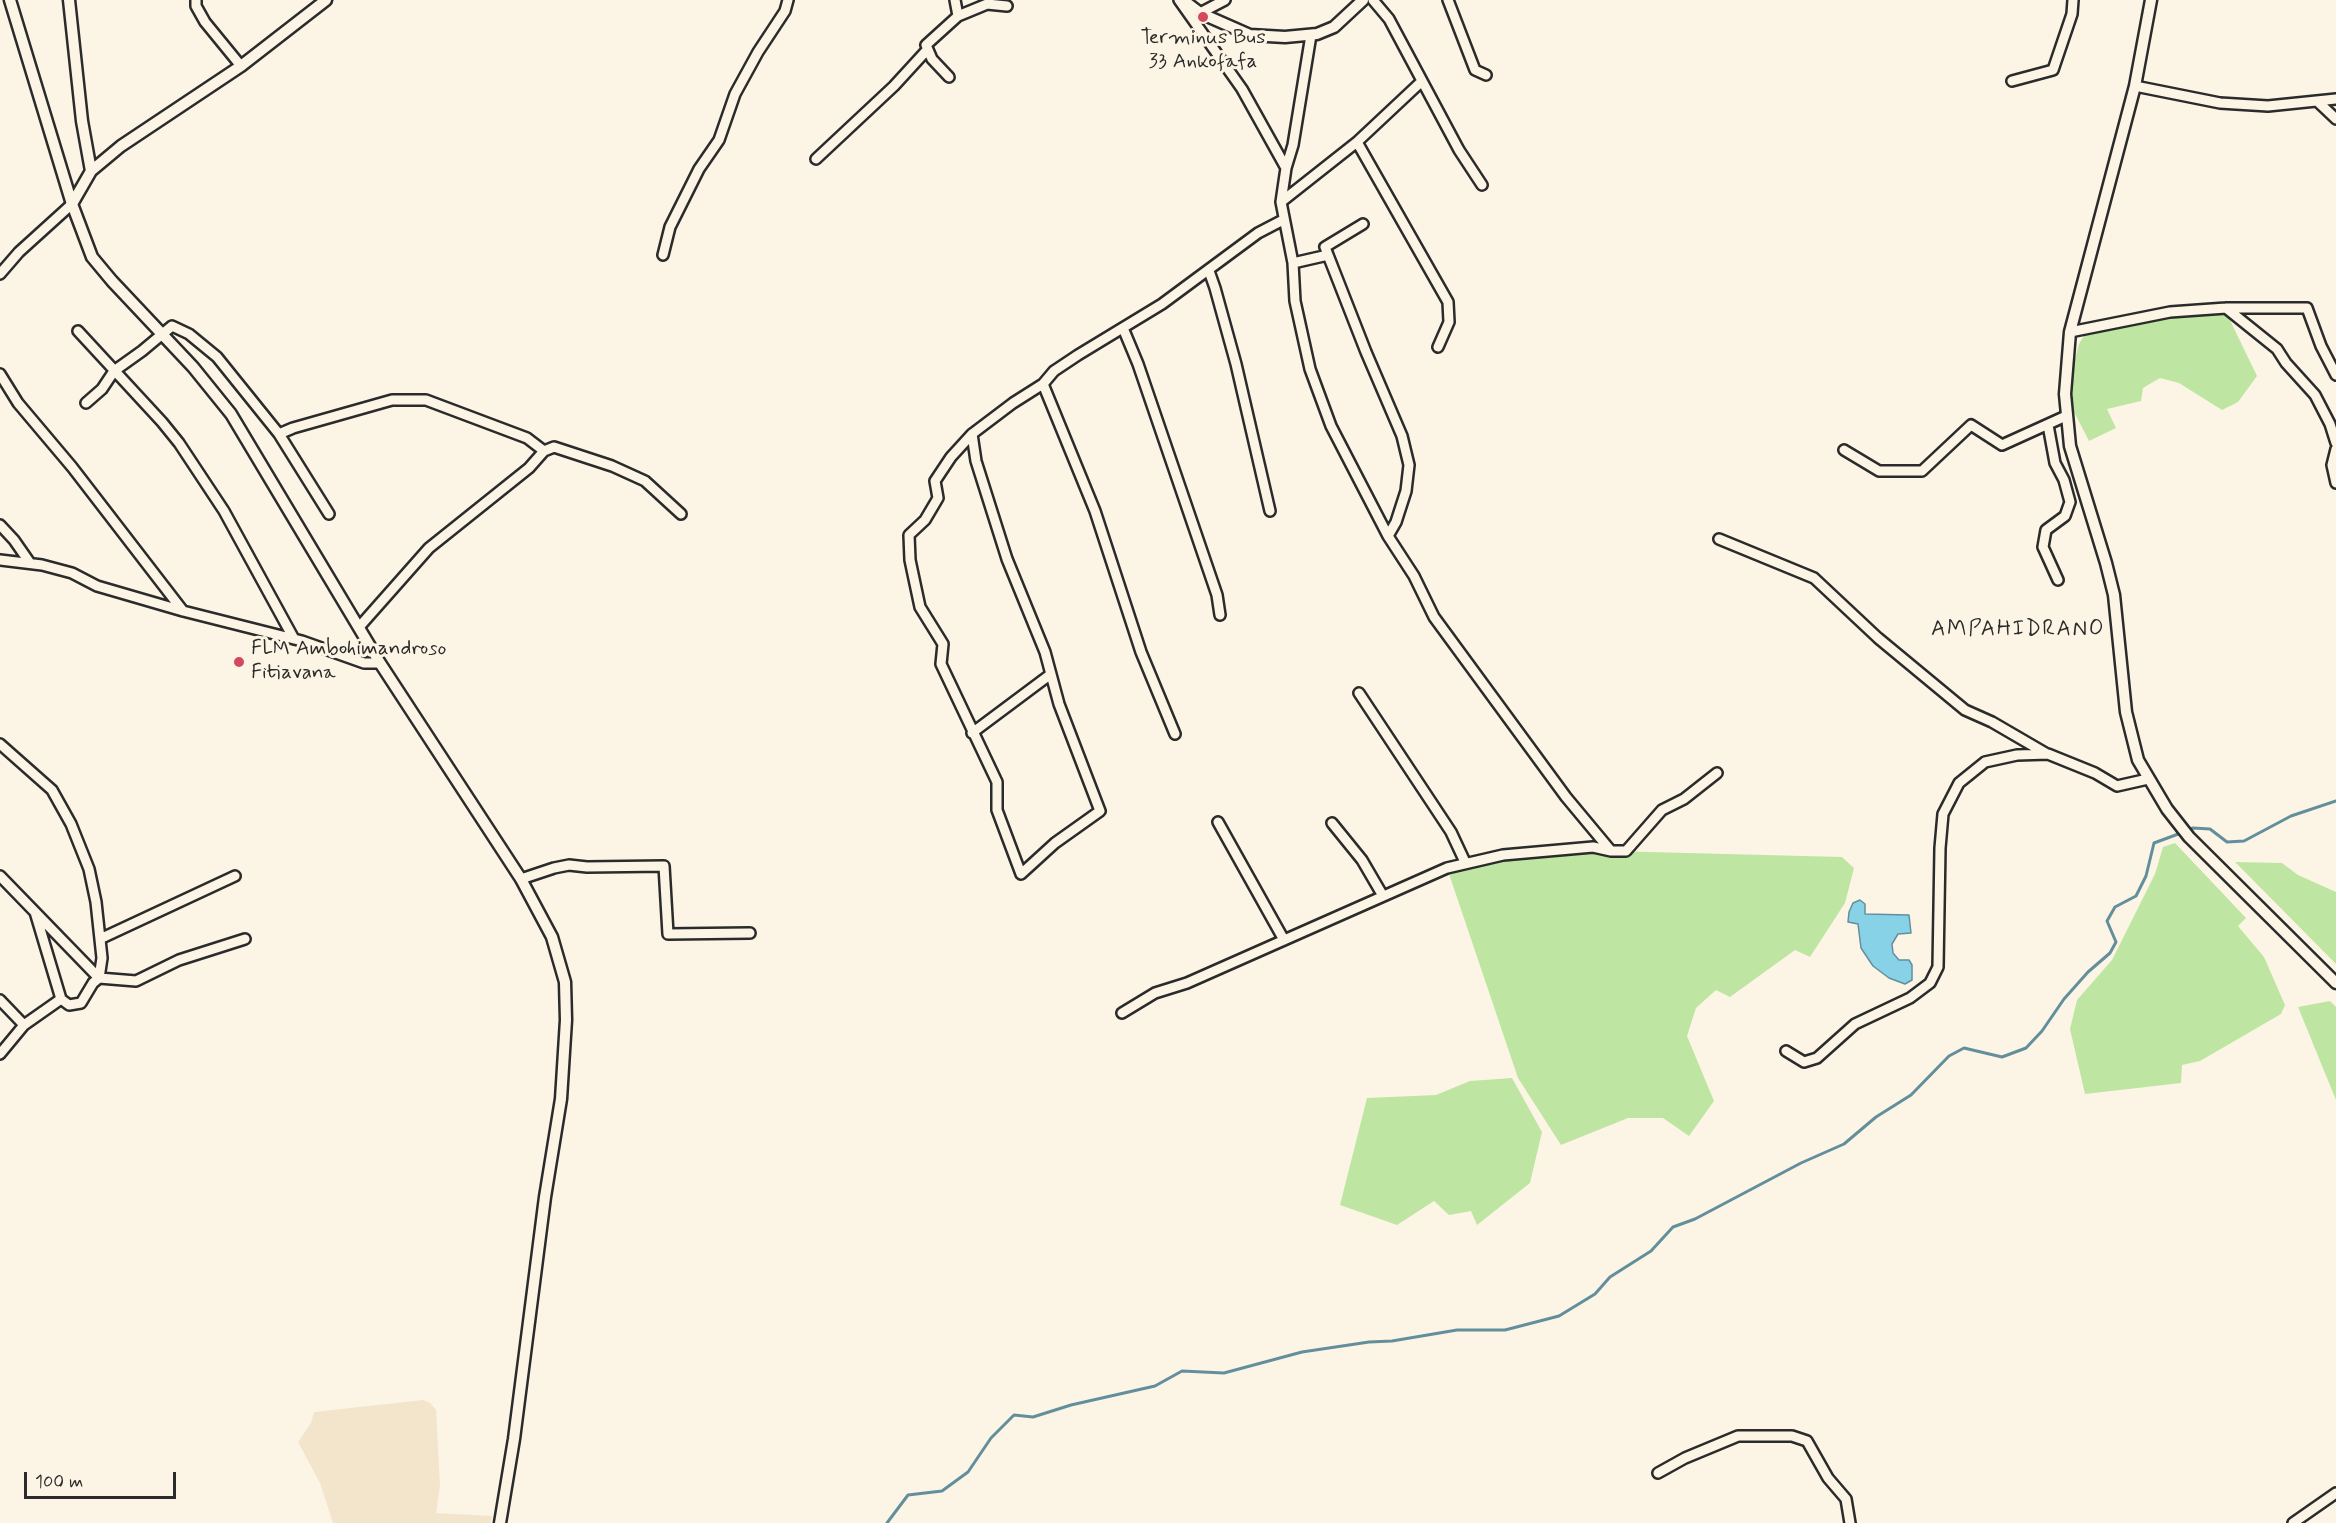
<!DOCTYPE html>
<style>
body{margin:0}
#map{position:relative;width:2336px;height:1523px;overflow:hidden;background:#fcf5e5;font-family:Mynerve,sans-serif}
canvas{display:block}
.scale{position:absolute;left:24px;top:1472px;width:152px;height:27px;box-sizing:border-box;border:3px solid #2b2b2b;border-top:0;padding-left:8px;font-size:18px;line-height:21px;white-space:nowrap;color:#2b2b2b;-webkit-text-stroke:4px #fcf5e5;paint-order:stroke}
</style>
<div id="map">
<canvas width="2336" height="1523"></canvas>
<div class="scale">100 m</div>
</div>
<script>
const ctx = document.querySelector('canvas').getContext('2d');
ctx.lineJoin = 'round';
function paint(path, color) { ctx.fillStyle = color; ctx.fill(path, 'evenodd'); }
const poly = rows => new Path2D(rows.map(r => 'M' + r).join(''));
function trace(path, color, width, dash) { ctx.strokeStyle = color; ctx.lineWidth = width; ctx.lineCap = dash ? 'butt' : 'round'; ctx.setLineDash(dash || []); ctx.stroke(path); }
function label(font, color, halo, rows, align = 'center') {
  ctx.font = font + ' Mynerve,sans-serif'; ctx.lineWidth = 6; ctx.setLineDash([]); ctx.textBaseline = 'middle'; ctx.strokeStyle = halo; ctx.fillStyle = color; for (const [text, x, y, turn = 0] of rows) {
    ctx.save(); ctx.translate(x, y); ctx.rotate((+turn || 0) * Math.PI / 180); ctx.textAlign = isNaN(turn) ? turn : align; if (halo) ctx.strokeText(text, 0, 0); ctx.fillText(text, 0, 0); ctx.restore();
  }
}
paint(poly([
 [423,1400,430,1403,436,1410,440,1486,436,1513,492,1516,491,1523,333,1523,320,1483,298,1442,311,1423,314,1412]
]), '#f2e5cc');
paint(poly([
 [2227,314,2257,376,2238,402,2222,410,2179,383,2160,378,2143,388,2141,401,2107,409,2116,428,2089,441,2073,410,2068,386,2079,344,2085,334,2176,318],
 [2175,843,2246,918,2238,926,2264,957,2285,1005,2281,1014,2200,1061,2182,1065,2181,1083,2085,1094,2070,1029,2077,1000,2112,960,2155,874,2163,847],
 [1593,847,1611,851,1842,857,1854,868,1845,903,1810,957,1795,950,1730,997,1716,990,1696,1008,1687,1036,1714,1101,1689,1136,1663,1118,1628,1118,1561,1145,1518,1078,1447,868,1464,863],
 [2235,862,2282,863,2298,875,2336,892,2336,964],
 [2330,1001,2336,1007,2336,1100,2298,1007],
 [1512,1078,1542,1132,1530,1183,1477,1225,1471,1211,1449,1215,1434,1201,1397,1225,1340,1205,1367,1098,1436,1095,1470,1081]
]), '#bee6a2');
const water = poly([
 [1860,900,1865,904,1865,914,1909,915,1911,933,1898,934,1892,944,1893,953,1899,960,1909,960,1912,965,1912,980,1905,984,1889,978,1873,966,1861,948,1858,924,1848,922,1849,912,1853,903,1860,900]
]);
paint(water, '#88d2e8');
trace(water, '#638f9c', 1.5);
trace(poly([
 [2187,830,2193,828,2210,829,2227,842,2244,841,2291,816,2336,801],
 [887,1523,908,1495,942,1491,968,1472,991,1438,1014,1415,1033,1417,1071,1405,1155,1386,1182,1371,1224,1373,1302,1352,1369,1342,1392,1341,1457,1330,1505,1330,1559,1316,1595,1294,1610,1277,1651,1251,1673,1227,1695,1219,1801,1163,1844,1144,1876,1117,1911,1095,1949,1056,1964,1048,2002,1057,2026,1048,2042,1031,2064,999,2088,972,2110,953,2116,942,2107,921,2115,907,2136,896,2146,876,2154,843,2181,833]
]), '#638f9c', 3);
const minor = poly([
 [196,0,196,6,205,22,241,66],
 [1179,0,1242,89,1286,168,1281,202,1293,263,1295,301,1310,369,1331,426,1388,536,1414,576,1434,617,1566,797,1611,851],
 [1373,0,1389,19,1459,150,1482,185],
 [1448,0,1475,70,1486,75],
 [1200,13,1225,0],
 [958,16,987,4,1007,6],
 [949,77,932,59,926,45,958,16,955,0],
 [2012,81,2053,70,2072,14,2073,0],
 [2135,86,2220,103,2268,106,2336,99],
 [2317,101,2336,119],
 [1357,142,1448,302,1449,322,1438,347],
 [816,159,894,86,927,50],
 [1286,168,1293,145,1311,35],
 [1281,202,1357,142,1421,82],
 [663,255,670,227,699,169,719,140,735,94,758,52,785,11,788,0],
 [1328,255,1366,352,1402,436,1409,465,1406,491,1396,522,1388,536],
 [1293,263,1328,255,1325,247,1363,224],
 [1209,271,1215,288,1236,364,1270,511],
 [0,274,19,252,72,204],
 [2226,308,2277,349,2286,363,2315,395,2330,424,2336,443],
 [1123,328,1138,364,1217,595,1220,615],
 [78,331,162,422,179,443,224,511,294,639],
 [2070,332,2170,312,2226,308,2307,308,2321,346,2336,375],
 [0,374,18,403,72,467,183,611],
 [1043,384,1095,511,1141,652,1175,734],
 [86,403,102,389,114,371,142,351,172,326,189,334,217,357,279,434,329,514],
 [2048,425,2055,463,2064,480,2070,502,2065,516,2046,530,2043,547,2058,580],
 [279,434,293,428,392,400,426,400,527,438,544,451],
 [972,434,976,461,1007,559,1045,652,1059,704,1100,811,1055,843,1021,874,997,810,997,782,941,664,943,644,920,607,910,560,909,535,925,520,938,498,935,481,951,457,972,434,1013,403,1043,384,1054,371,1078,355,1162,304,1258,233,1283,220],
 [2336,449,2332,465,2336,483],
 [1844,450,1879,471,1922,471,1971,425,2002,445,2066,416],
 [0,525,14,540,30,563],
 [1719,539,1814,578,1878,638,1965,710,1992,722,2047,754],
 [0,560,42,565,72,573,97,586,183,611,302,641,364,663,380,663],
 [360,626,429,548,529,468,544,451,554,447,612,466,645,481,681,514],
 [1359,693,1451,832,1465,862],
 [972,733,1051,674],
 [0,744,52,790,71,824,89,869,96,902,102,958,99,978,93,983,81,1003,69,1005,61,999,35,912],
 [1218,822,1284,940],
 [1332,823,1362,860,1383,896],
 [0,876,99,978,136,981,179,960,245,939],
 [521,879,554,868,569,865,587,867,664,866,668,934,750,933],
 [102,938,235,876],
 [0,1000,24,1025],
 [1122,1013,1155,993,1187,983,1447,868,1503,855,1593,847,1611,851,1626,851,1662,810,1684,799,1717,773],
 [1786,1051,1804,1062,1817,1058,1855,1024,1910,998,1930,983,1938,967,1940,848,1943,814,1959,783,1985,762,2017,755,2048,754,2095,773,2117,786,2148,779],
 [0,1054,24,1025,61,999],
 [1658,1473,1685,1458,1738,1436,1792,1436,1807,1441,1828,1478,1846,1499,1850,1523],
 [2293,1523,2336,1493]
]);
const tertiary = poly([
 [10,0,72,204,92,257,112,281,193,367,231,414,380,663,521,879,552,937,565,982,566,1020,561,1099,545,1197,514,1439,500,1523],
 [69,0,82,121,91,171],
 [1183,0,1200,13,1250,35,1285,37,1317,34,1334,27,1363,0],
 [2151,0,2135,86,2070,332,2065,394,2070,446,2106,563,2114,595,2126,712,2138,760,2167,809,2189,837,2336,983],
 [72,204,91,171,121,146,241,66,326,0]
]);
trace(minor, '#2b2b2b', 14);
trace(tertiary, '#2b2b2b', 15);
trace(minor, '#fcf5e5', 9);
trace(tertiary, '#fcf5e5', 10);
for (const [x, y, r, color] of [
 [1203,17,6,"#d1495b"],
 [239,662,6,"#d1495b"]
]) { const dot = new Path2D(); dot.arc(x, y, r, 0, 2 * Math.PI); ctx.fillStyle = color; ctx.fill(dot); trace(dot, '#fcf5e5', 2); }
label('21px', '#2b2b2b', '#fcf5e5', [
 ["Terminus Bus",1203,39],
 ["33 Ankofafa",1203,63],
 ["FLM Ambohimandroso",251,650,"left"],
 ["Fitiavana",251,674,"left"]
]);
ctx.letterSpacing = '1.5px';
label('22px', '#2b2b2b', '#fcf5e5', [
 ["AMPAHIDRANO",2018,630]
]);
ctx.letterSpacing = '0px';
</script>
